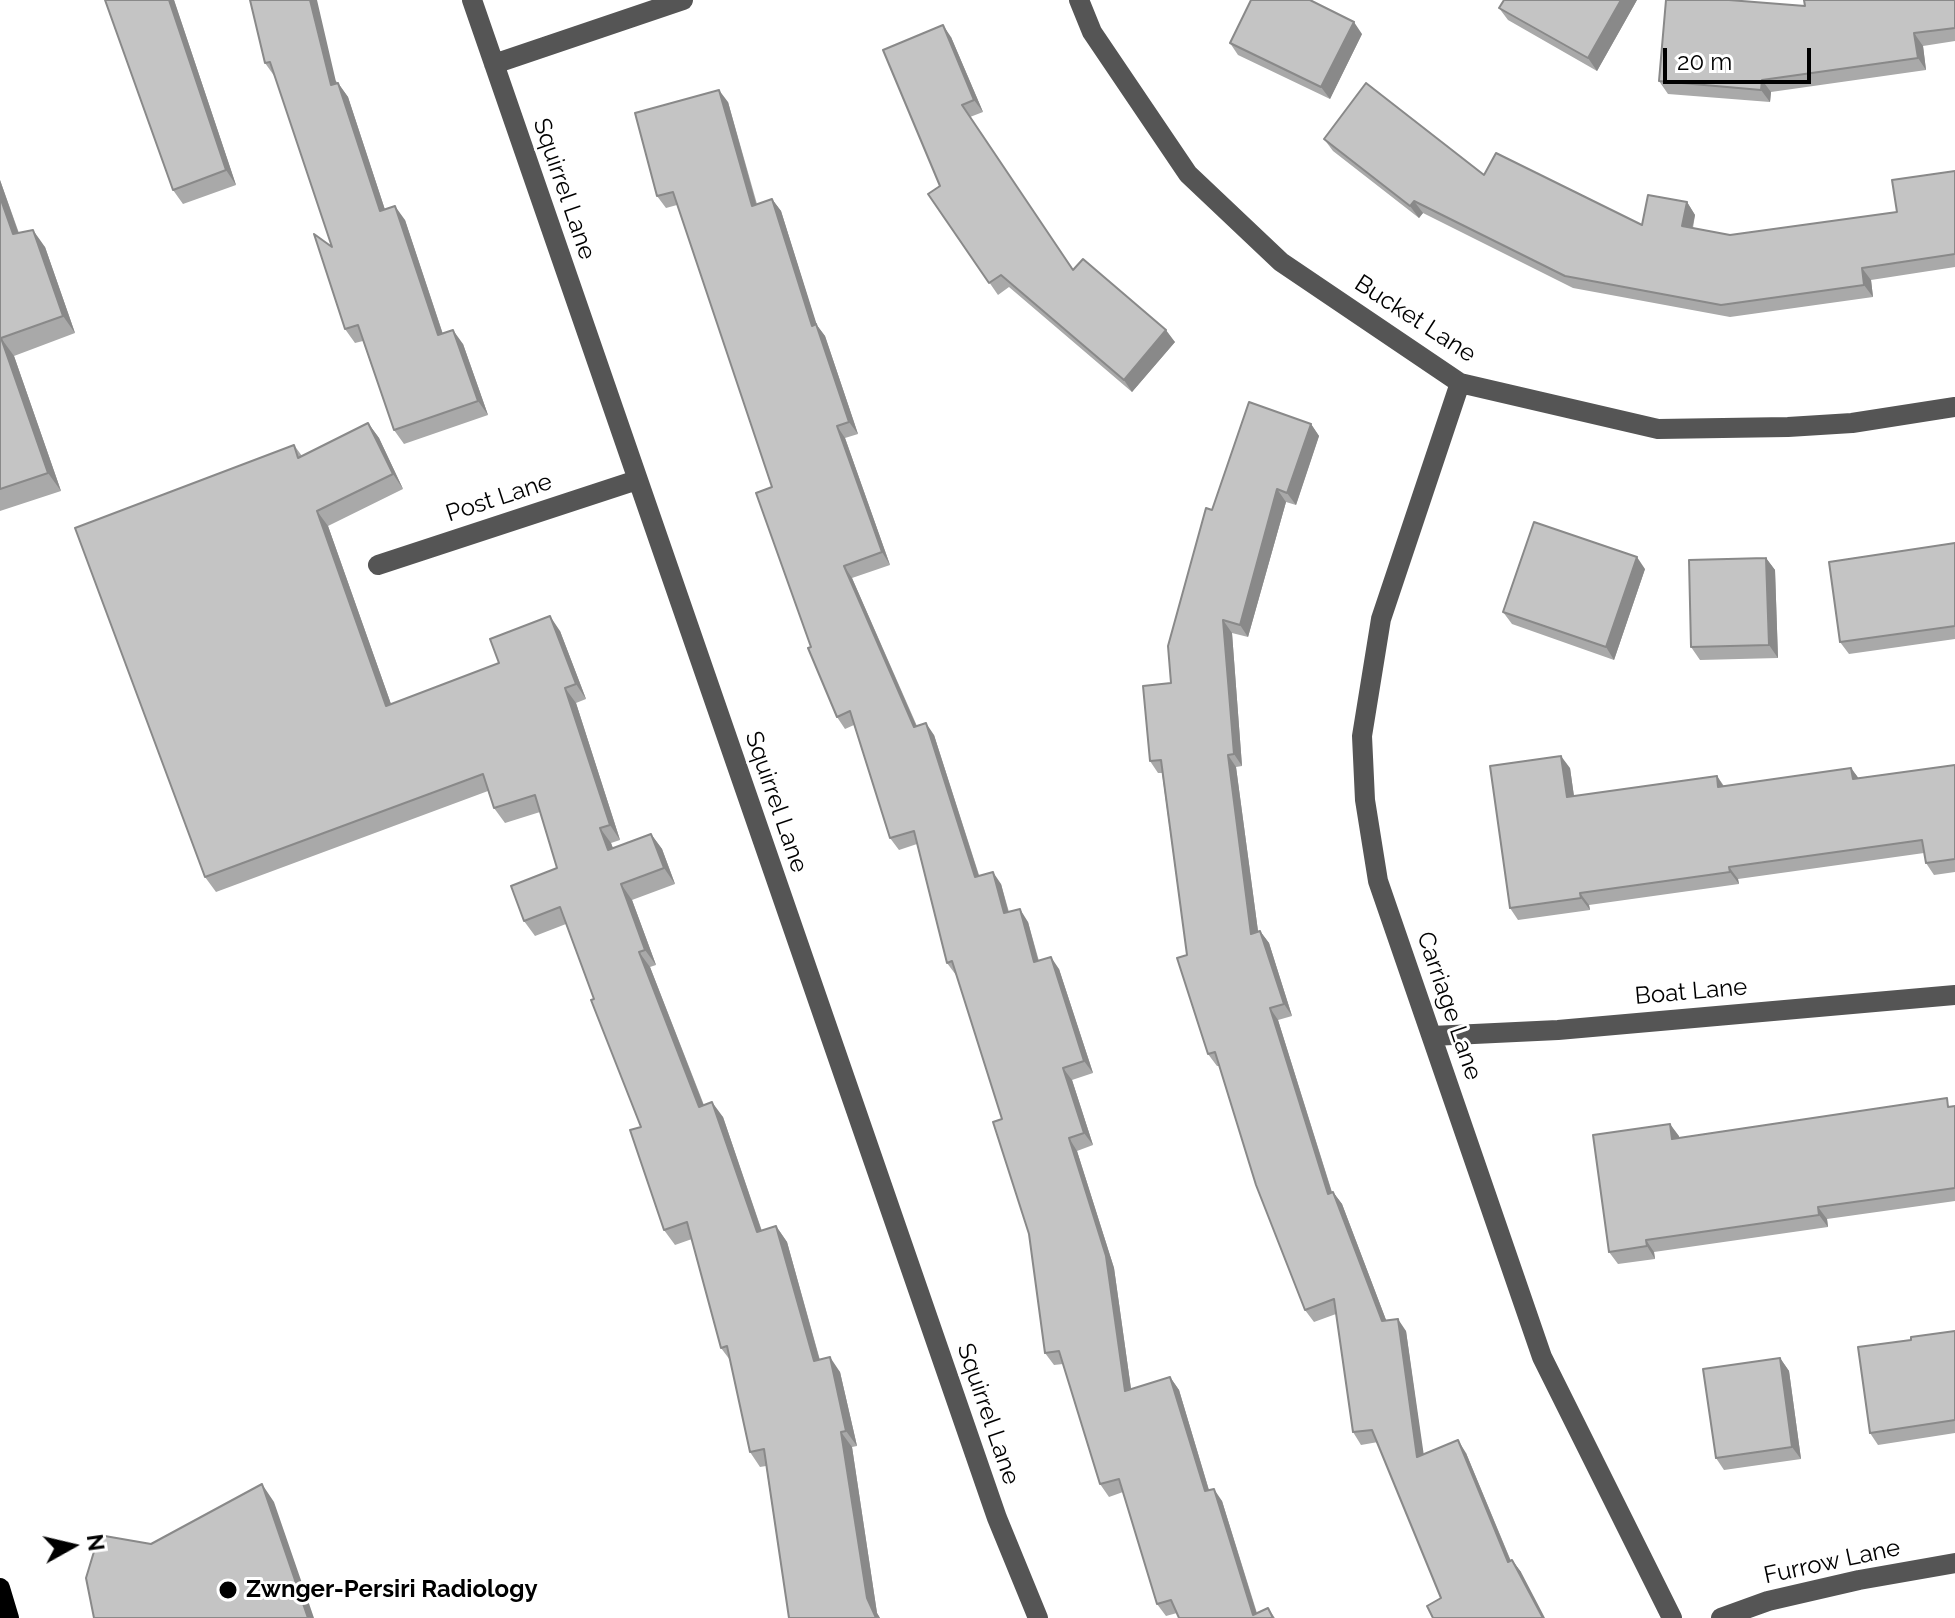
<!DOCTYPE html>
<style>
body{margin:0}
#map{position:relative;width:1955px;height:1618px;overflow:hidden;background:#fff;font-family:Raleway,sans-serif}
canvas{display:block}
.north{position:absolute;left:32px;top:1506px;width:80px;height:80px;-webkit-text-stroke:6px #fff;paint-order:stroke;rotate:82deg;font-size:22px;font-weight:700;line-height:32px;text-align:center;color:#000}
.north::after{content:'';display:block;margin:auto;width:28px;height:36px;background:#000;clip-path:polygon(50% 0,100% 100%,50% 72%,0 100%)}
.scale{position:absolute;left:1663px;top:48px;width:148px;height:36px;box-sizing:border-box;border:4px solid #000;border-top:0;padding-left:10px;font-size:24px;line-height:28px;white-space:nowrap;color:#000;-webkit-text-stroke:6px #fff;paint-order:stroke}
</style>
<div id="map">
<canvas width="1955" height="1618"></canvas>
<div class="north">N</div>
<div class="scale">20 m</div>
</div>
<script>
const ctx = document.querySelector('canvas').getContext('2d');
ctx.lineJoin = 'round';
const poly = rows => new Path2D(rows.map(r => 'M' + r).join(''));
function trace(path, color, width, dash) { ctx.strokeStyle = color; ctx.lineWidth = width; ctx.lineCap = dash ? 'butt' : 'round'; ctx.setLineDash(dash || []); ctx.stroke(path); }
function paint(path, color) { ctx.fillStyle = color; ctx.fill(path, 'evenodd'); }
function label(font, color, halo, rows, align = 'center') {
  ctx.font = font + ' Raleway,sans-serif'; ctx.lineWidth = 6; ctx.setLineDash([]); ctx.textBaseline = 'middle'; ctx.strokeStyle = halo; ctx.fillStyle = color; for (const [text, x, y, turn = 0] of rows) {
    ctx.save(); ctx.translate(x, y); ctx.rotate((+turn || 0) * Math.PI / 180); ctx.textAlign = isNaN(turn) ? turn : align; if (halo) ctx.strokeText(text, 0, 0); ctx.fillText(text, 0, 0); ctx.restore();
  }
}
trace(poly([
 [472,0,997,1518,1038,1618],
 [1079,0,1092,32,1188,174,1281,262,1460,383,1658,429,1788,427,1852,423,1955,407],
 [494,64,683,0],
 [1460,383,1381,619,1362,736,1365,800,1378,881,1542,1357,1672,1618],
 [378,565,637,480],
 [1432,1036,1558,1030,1955,995],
 [1721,1618,1768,1601,1859,1580,1955,1563]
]), '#555', 20);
trace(poly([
 [0,1588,9,1618]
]), '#000', 20);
paint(poly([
 [105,0,174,0,236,185,183,204,173,190],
 [250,0,338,83,348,97,385,210,405,220,443,334,463,344,488,415,404,444,394,430,363,341,355,343,345,329,332,247,275,77,265,63],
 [1637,0,1597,71,1508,20,1499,8],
 [1955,0,1955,41,1923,46,1926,70,1771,92,1770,102,1668,94,1659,81,1805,6],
 [1362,34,1330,99,1238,55,1230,43],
 [951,37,983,112,970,117,1073,270,1175,342,1132,392,1009,287,998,295,928,194,940,186],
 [728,102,757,204,772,199,781,211,816,324,825,336,858,434,845,438,890,565,852,578,917,726,934,735,979,875,1001,884,1009,912,1028,922,1039,961,1059,969,1093,1073,1072,1080,1093,1145,1077,1151,1114,1268,1131,1389,1170,1377,1179,1390,1209,1490,1222,1501,1257,1613,1268,1608,1275,1618,1179,1618,1177,1613,1166,1616,1157,1604,1123,1492,1109,1497,1100,1484,1063,1364,1054,1365,1045,1353,1029,1234,1002,1119,957,975,956,975,947,963,917,844,899,850,890,838,854,725,845,729,837,717,811,647,772,487,677,205,666,208,657,196],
 [1324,139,1484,175,1642,225,1687,202,1695,215,1693,228,1730,235,1897,212,1955,171,1955,267,1871,280,1873,297,1730,317,1573,288,1423,213,1419,218,1333,151],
 [0,180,19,233,45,247,75,333,14,356,61,491,0,511],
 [368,423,379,438,403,489,328,526,391,704,499,663,560,631,586,699,576,703,620,840,611,843,613,848,651,834,662,849,675,884,632,900,656,965,650,967,704,1105,723,1117,762,1231,776,1226,787,1242,820,1360,840,1372,857,1446,852,1447,877,1613,880,1618,789,1618,766,1466,760,1467,750,1452,730,1360,721,1348,692,1239,675,1245,664,1230,641,1127,566,924,535,936,524,921,557,868,540,812,505,823,494,808,488,791,216,892,205,877,294,445,302,456],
 [1311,424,1319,436,1296,505,1286,502,1248,637,1232,633,1242,766,1236,767,1258,931,1260,931,1269,943,1292,1016,1278,1020,1332,1192,1333,1192,1342,1204,1386,1320,1406,1331,1423,1455,1466,1453,1511,1561,1512,1560,1521,1572,1441,1598,1378,1442,1361,1445,1353,1432,1336,1314,1314,1322,1305,1310,1219,1066,1217,1066,1208,1054,1187,955,1162,773,1158,773,1150,761,1171,683,1212,510],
 [1955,543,1955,639,1849,654,1840,642],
 [1766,558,1775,570,1778,658,1700,660,1691,647],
 [1645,569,1614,660,1512,624,1503,612],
 [1955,765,1955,872,1934,875,1926,863,1924,853,1738,879,1739,884,1589,905,1590,910,1518,920,1510,908,1570,768,1574,797,1717,776,1724,786,1851,768,1858,778],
 [1955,1106,1955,1201,1827,1219,1828,1227,1654,1252,1655,1259,1618,1264,1609,1252,1670,1124,1679,1138],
 [1955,1331,1955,1433,1878,1445,1870,1433,1911,1340],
 [1780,1358,1789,1371,1801,1459,1724,1470,1716,1458]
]), '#a9a9a9');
paint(poly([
 [169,0,174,0,236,185,226,170],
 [310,0,317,0,340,99,331,85],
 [1621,0,1637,0,1597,71,1588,58],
 [1354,22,1362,34,1330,99,1321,87],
 [943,25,951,37,983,112,974,100],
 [1914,33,1923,46,1926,70,1918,58],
 [1762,80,1771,92,1770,102,1761,90],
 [338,83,348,97,390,225,380,211],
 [719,90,728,102,760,218,752,206],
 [0,180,25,252,13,234,0,197],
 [772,199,781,211,821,338,812,326],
 [1414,201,1423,213,1419,218,1410,206],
 [1687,202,1695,215,1690,238,1682,226],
 [395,206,405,220,448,350,438,335],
 [33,230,45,247,75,333,63,316],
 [1862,268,1871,280,1873,297,1864,285],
 [816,324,825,336,858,434,849,422],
 [453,330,463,344,488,415,478,401],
 [1166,330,1175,342,1132,392,1124,380],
 [1,338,14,356,61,491,48,473],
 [368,423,379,438,403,489,393,474],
 [1311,424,1319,436,1296,505,1287,493],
 [837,426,845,438,890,565,882,552],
 [1277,489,1286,502,1248,637,1240,625],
 [317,511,328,526,397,721,386,706],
 [1637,557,1645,569,1614,660,1606,647],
 [1766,558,1775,570,1778,658,1769,645],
 [844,566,852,578,922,739,914,727],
 [550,616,560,631,586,699,576,684],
 [1223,620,1232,633,1242,766,1234,754],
 [565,688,576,703,620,840,610,825],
 [926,723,934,735,983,889,975,877],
 [1228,755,1236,767,1260,946,1251,934],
 [1561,756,1570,768,1576,810,1567,797],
 [1851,768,1860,780,1853,779],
 [1717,776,1725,789,1718,787],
 [600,828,611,843,619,865,608,850],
 [651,834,662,849,675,884,664,868],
 [1729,867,1738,879,1739,884,1730,872],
 [993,872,1001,884,1012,926,1004,913],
 [621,884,632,900,656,965,645,950],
 [1580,893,1589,905,1590,910,1581,898],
 [1020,909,1028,922,1042,975,1034,962],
 [1260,931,1269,943,1292,1016,1284,1004],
 [639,952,650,967,710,1122,699,1107],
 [1051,957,1059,969,1093,1073,1084,1061],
 [1270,1008,1278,1020,1336,1206,1328,1194],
 [1063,1068,1072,1080,1093,1145,1084,1133],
 [712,1102,723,1117,767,1247,757,1232],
 [1670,1124,1679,1136,1681,1151,1672,1139],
 [1069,1138,1077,1151,1114,1268,1133,1403,1125,1391],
 [1333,1192,1342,1204,1391,1333,1382,1321],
 [1818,1207,1827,1219,1828,1227,1819,1215],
 [776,1226,787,1242,824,1376,814,1361],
 [1646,1240,1654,1252,1655,1259,1647,1246],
 [1398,1319,1406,1331,1426,1470,1417,1457],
 [830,1357,840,1372,857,1446,846,1431],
 [1780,1358,1789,1371,1801,1459,1792,1447],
 [1170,1377,1179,1390,1213,1504,1205,1491],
 [841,1432,852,1447,877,1613,880,1618,876,1618,867,1598],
 [1458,1440,1466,1453,1516,1574,1508,1562],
 [262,1484,274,1502,314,1618,308,1618],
 [1214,1489,1222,1501,1258,1618,1253,1615],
 [1512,1560,1521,1572,1545,1618,1543,1618]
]), '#898989');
const building = poly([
 [105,0,169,0,226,170,173,190,105,0],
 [250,0,310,0,331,85,338,83,380,211,395,206,438,335,453,330,478,401,394,430,358,325,345,329,314,234,332,247,270,62,265,63,250,0],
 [1251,0,1310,0,1354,22,1321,87,1230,43,1251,0],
 [1504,0,1621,0,1588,58,1499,8,1504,0],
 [1666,0,1729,0,1805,6,1804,0,1955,0,1955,28,1914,33,1918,58,1762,80,1761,90,1659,81,1666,0],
 [943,25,974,100,962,105,1073,270,1083,259,1166,330,1124,380,1001,275,989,283,928,194,940,186,883,50,943,25],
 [1366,83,1484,175,1496,153,1642,225,1648,195,1687,202,1682,226,1730,235,1897,212,1892,180,1955,171,1955,254,1862,268,1864,285,1721,305,1565,276,1414,201,1410,206,1324,139,1366,83],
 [719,90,752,206,772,199,812,326,816,324,849,422,837,426,882,552,844,566,914,727,926,723,975,877,993,872,1004,913,1020,909,1034,962,1051,957,1084,1061,1063,1068,1084,1133,1069,1138,1106,1256,1125,1391,1170,1377,1205,1491,1214,1489,1253,1615,1268,1608,1273,1618,1179,1618,1171,1600,1157,1604,1119,1479,1100,1484,1059,1351,1045,1353,1029,1234,993,1122,1002,1119,952,961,947,963,914,831,890,838,850,711,837,717,808,648,811,647,756,493,772,487,673,192,657,196,635,113,719,90],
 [0,197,13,234,33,230,63,316,1,338,48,473,0,489,0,197],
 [1249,402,1311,424,1287,493,1277,489,1240,625,1223,620,1234,754,1228,755,1251,934,1260,931,1284,1004,1270,1008,1328,1194,1333,1192,1382,1321,1398,1319,1417,1457,1458,1440,1508,1562,1512,1560,1543,1618,1433,1618,1427,1606,1441,1598,1372,1430,1353,1432,1334,1299,1305,1310,1256,1185,1215,1052,1208,1054,1177,958,1187,955,1161,760,1150,761,1143,686,1171,683,1168,646,1206,508,1212,510,1249,402],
 [368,423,393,474,317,511,386,706,499,663,490,639,550,616,576,684,565,688,610,825,600,828,608,850,651,834,664,868,621,884,645,950,639,952,699,1107,712,1102,757,1232,776,1226,814,1361,830,1357,846,1431,841,1432,867,1598,876,1618,789,1618,764,1449,750,1452,727,1346,721,1348,687,1222,664,1230,630,1130,641,1127,591,1000,594,999,560,907,524,921,511,886,557,868,535,795,494,808,483,774,205,877,75,528,294,445,298,458,368,423],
 [1534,522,1637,557,1606,647,1503,612,1534,522],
 [1955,543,1955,626,1840,642,1829,562,1955,543],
 [1766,558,1769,645,1691,647,1689,560,1766,558],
 [1561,756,1567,797,1717,776,1718,787,1851,768,1853,779,1955,765,1955,859,1926,863,1922,840,1729,867,1730,872,1580,893,1581,898,1510,908,1490,766,1561,756],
 [1947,1098,1948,1107,1955,1106,1955,1188,1818,1207,1819,1215,1646,1240,1647,1246,1609,1252,1593,1135,1670,1124,1672,1139,1947,1098],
 [1955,1331,1955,1420,1870,1433,1858,1347,1911,1340,1911,1337,1955,1331],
 [1780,1358,1792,1447,1716,1458,1703,1369,1780,1358],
 [262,1484,308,1618,94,1618,86,1578,99,1535,151,1544,262,1484]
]);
paint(building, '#c4c4c4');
trace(building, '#898989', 2);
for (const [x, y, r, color] of [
 [228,1590,10,"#000"]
]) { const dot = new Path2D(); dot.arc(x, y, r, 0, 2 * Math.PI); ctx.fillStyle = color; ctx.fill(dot); trace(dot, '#fff', 3); }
label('24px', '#000', '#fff', [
 ["Squirrel Lane",564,189,71],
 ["Bucket Lane",1415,319,33],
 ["Post Lane",499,498,-18],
 ["Squirrel Lane",776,802,71],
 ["Boat Lane",1691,992,-5],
 ["Carriage Lane",1449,1006,71],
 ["Squirrel Lane",988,1414,71],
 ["Furrow Lane",1832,1562,-12]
]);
label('bold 24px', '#000', '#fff', [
 ["Zwnger-Persiri Radiology",246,1590]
], 'left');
</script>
